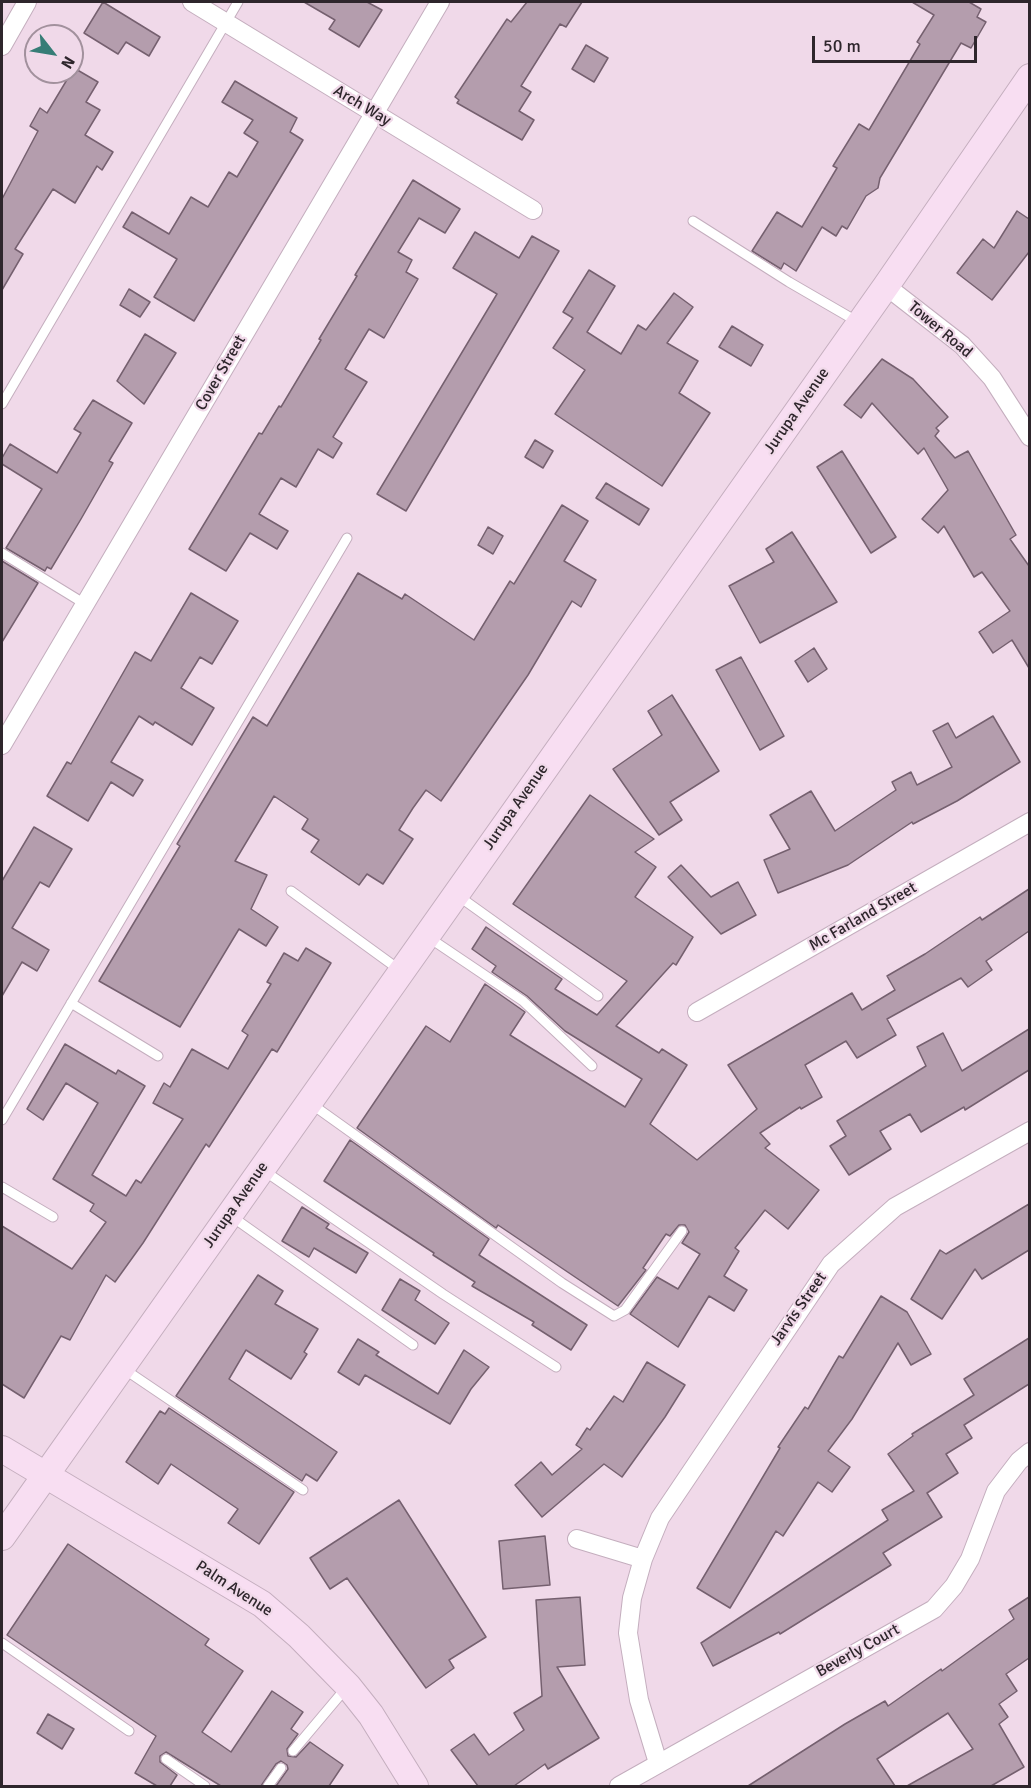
<!DOCTYPE html>
<style>
body{margin:0}
#map{position:relative;width:1031px;height:1788px;overflow:hidden;background:#f0d9e9;font-family:Signika,sans-serif}
canvas{display:block}
.frame{position:absolute;inset:0;border:3px solid #2e262c;pointer-events:none}
.north{position:absolute;left:24px;top:24px;width:60px;height:60px;box-sizing:border-box;background:#f0d9e9;border:2px solid #a2919d;border-radius:50%;rotate:121deg;font-size:16px;font-weight:700;line-height:24px;text-align:center;color:#2e262c}
.north::after{content:'';display:block;margin:auto;width:21px;height:27px;background:#367d76;clip-path:polygon(50% 0,100% 100%,50% 72%,0 100%)}
.scale{position:absolute;left:812px;top:36px;width:165px;height:27px;box-sizing:border-box;border:3px solid #2e262c;border-top:0;padding-left:8px;font-size:18px;line-height:21px;white-space:nowrap;color:#2e262c;-webkit-text-stroke:4px #f0d9e9;paint-order:stroke}
</style>
<div id="map">
<canvas width="1031" height="1788"></canvas>
<div class="frame"></div>
<div class="north">N</div>
<div class="scale">50 m</div>
</div>
<script>
const ctx = document.querySelector('canvas').getContext('2d');
ctx.lineJoin = 'round';
function paint(path, color) { ctx.fillStyle = color; ctx.fill(path, 'evenodd'); }
const poly = rows => new Path2D(rows.map(r => 'M' + r).join(''));
function trace(path, color, width, dash) { ctx.strokeStyle = color; ctx.lineWidth = width; ctx.lineCap = dash ? 'butt' : 'round'; ctx.setLineDash(dash || []); ctx.stroke(path); }
function label(font, color, halo, rows, align = 'center') {
  ctx.font = font + ' Signika,sans-serif'; ctx.lineWidth = 4.5; ctx.setLineDash([]); ctx.textBaseline = 'middle'; ctx.strokeStyle = halo; ctx.fillStyle = color; for (const [text, x, y, turn = 0] of rows) {
    ctx.save(); ctx.translate(x, y); ctx.rotate((+turn || 0) * Math.PI / 180); ctx.textAlign = isNaN(turn) ? turn : align; if (halo) ctx.strokeText(text, 0, 0); ctx.fillText(text, 0, 0); ctx.restore();
  }
}
const building = poly([
 [103,2,160,37,149,56,126,42,118,54,84,33,103,2],
 [304,2,367,2,382,10,359,47,329,29,335,20,304,2],
 [527,2,582,2,566,27,560,24,521,86,531,92,519,111,534,120,522,140,457,103,459,100,455,97,507,19,511,22,527,2],
 [912,2,969,2,981,9,977,17,986,22,971,48,961,43,880,178,878,188,866,196,847,229,842,226,836,236,822,227,796,271,784,263,781,269,752,251,777,212,802,227,837,168,833,166,854,132,859,124,869,130,920,44,917,42,934,15,912,2],
 [586,45,608,58,594,82,572,69,586,45],
 [74,68,98,82,86,102,100,110,85,135,113,152,102,170,97,166,75,203,53,189,15,249,23,254,2,290,2,199,38,131,30,126,40,108,47,113,74,68],
 [235,81,297,118,290,132,303,140,194,321,154,297,177,259,123,227,132,212,169,234,191,197,208,207,229,172,237,177,258,142,244,133,253,120,222,102,235,81],
 [413,180,460,209,445,233,419,218,398,252,412,260,406,272,418,279,384,338,369,329,345,369,367,382,333,437,342,443,333,458,318,449,296,487,281,478,259,514,288,531,277,549,250,533,226,571,189,549,259,433,262,434,279,406,281,407,321,340,319,339,357,276,355,275,413,180],
 [1017,211,1029,219,1029,252,992,300,957,273,983,239,994,248,1017,211],
 [475,232,519,258,532,236,559,251,406,511,377,494,497,294,453,268,475,232],
 [589,270,615,286,587,332,621,354,638,325,646,330,674,293,693,307,667,343,698,361,679,393,710,413,662,486,555,414,585,370,553,348,573,318,563,312,589,270],
 [129,289,150,302,140,317,120,305,129,289],
 [732,326,763,345,751,366,719,347,732,326],
 [145,334,176,353,144,404,117,381,145,334],
 [882,359,913,379,948,417,936,428,939,431,935,436,955,458,968,451,1016,535,1010,539,1029,566,1029,668,1012,640,993,653,979,632,1010,611,982,572,974,577,944,526,938,533,922,519,948,490,924,448,918,454,872,403,861,418,844,405,882,359],
 [93,400,132,423,109,461,113,463,81,519,51,569,47,567,45,571,6,548,42,489,2,464,2,458,10,444,57,473,81,433,74,429,93,400],
 [535,440,553,451,543,468,525,457,535,440],
 [842,451,896,537,871,553,817,467,842,451],
 [606,483,649,509,639,525,596,498,606,483],
 [562,505,588,521,564,561,596,580,581,607,572,601,528,675,441,801,426,790,413,808,399,830,413,839,383,884,367,874,359,885,311,852,319,840,302,829,308,819,274,796,235,861,267,875,251,909,278,927,266,946,239,929,180,1027,99,981,180,846,177,844,253,717,267,726,358,573,402,599,405,594,474,640,510,581,514,584,562,505],
 [488,527,503,536,493,554,478,545,488,527],
 [792,532,837,602,760,643,729,586,774,562,766,549,792,532],
 [2,561,38,583,2,642,2,561],
 [191,593,238,621,212,664,200,657,181,688,214,708,192,745,155,722,153,725,139,716,111,762,143,780,133,796,111,782,88,821,47,796,67,762,71,764,135,652,151,661,191,593],
 [814,648,827,669,808,682,795,661,814,648],
 [741,657,784,736,760,750,716,670,741,657],
 [672,695,719,771,670,802,682,820,659,835,613,769,662,735,648,711,672,695],
 [993,716,1020,762,957,801,913,824,912,822,848,865,778,893,764,860,790,849,770,815,811,791,835,831,896,790,892,782,911,772,917,785,952,767,933,731,948,723,956,738,993,716],
 [590,795,654,839,635,852,656,867,635,897,693,937,676,965,673,963,616,1026,659,1053,662,1049,687,1065,650,1124,697,1160,757,1109,728,1065,852,993,862,1010,895,990,887,976,925,954,980,917,982,920,1029,889,1029,931,986,961,992,970,968,987,961,978,887,1019,896,1035,857,1058,846,1041,805,1065,822,1097,801,1109,800,1107,760,1133,770,1144,765,1148,819,1190,788,1229,765,1210,735,1248,739,1251,724,1276,747,1290,734,1311,709,1296,678,1347,630,1314,657,1277,678,1289,700,1254,682,1243,689,1232,685,1225,679,1225,670,1236,666,1234,643,1268,646,1270,618,1306,498,1225,496,1228,357,1128,426,1026,450,1042,485,984,525,1012,510,1035,625,1107,642,1079,565,1031,527,996,492,972,496,966,472,949,486,927,562,979,555,989,597,1015,627,981,513,904,590,795],
 [34,827,72,849,49,887,40,882,12,928,49,950,37,971,22,962,2,996,2,881,34,827],
 [681,865,711,897,738,882,756,915,721,934,668,877,681,865],
 [306,948,331,963,277,1052,272,1049,209,1147,206,1144,143,1243,115,1282,106,1275,70,1340,61,1336,24,1398,2,1384,2,1226,72,1269,106,1222,90,1211,94,1204,53,1179,98,1103,66,1083,43,1120,27,1109,65,1044,116,1074,118,1070,145,1086,92,1175,126,1196,136,1180,141,1183,183,1119,153,1103,164,1083,170,1087,192,1049,228,1069,248,1035,242,1031,271,984,267,982,284,953,298,961,306,948],
 [1029,1029,1029,1070,965,1110,964,1107,921,1132,910,1114,880,1131,891,1149,849,1175,830,1146,846,1136,837,1121,926,1066,917,1047,943,1033,962,1071,1029,1029],
 [350,1140,489,1239,479,1255,587,1325,571,1350,532,1325,534,1322,472,1286,475,1282,433,1255,434,1253,324,1181,350,1140],
 [1029,1204,1029,1250,982,1279,975,1269,942,1319,911,1299,940,1250,946,1254,1029,1204],
 [302,1207,329,1224,326,1228,368,1253,356,1273,314,1248,309,1257,282,1241,302,1207],
 [258,1275,283,1291,275,1304,318,1329,304,1352,307,1354,291,1379,246,1350,229,1379,337,1452,317,1481,306,1474,302,1481,176,1396,258,1275],
 [400,1279,420,1291,415,1300,449,1323,435,1344,382,1310,400,1279],
 [881,1296,907,1312,931,1354,911,1365,898,1343,852,1419,828,1451,850,1467,832,1492,818,1482,783,1536,776,1531,730,1608,697,1588,780,1448,778,1447,805,1407,808,1409,839,1356,843,1358,881,1296],
 [1029,1338,1029,1384,964,1425,972,1438,946,1454,958,1473,927,1493,942,1517,883,1553,891,1565,780,1634,779,1632,713,1666,701,1643,888,1520,882,1510,914,1491,888,1454,913,1436,912,1434,974,1395,964,1379,1029,1338],
 [358,1339,379,1352,376,1355,438,1394,464,1350,489,1367,471,1389,450,1424,365,1375,359,1385,338,1372,358,1339],
 [647,1362,685,1385,665,1417,622,1477,604,1464,542,1517,515,1485,541,1462,552,1475,582,1449,576,1445,587,1428,590,1430,614,1396,623,1402,647,1362],
 [169,1408,294,1492,259,1544,228,1523,238,1509,171,1464,158,1484,126,1462,160,1411,165,1414,169,1408],
 [399,1500,486,1637,449,1660,454,1668,426,1688,347,1578,330,1589,310,1558,399,1500],
 [545,1536,550,1585,503,1589,499,1541,545,1536],
 [68,1544,209,1639,205,1645,243,1671,202,1732,231,1752,272,1691,303,1712,291,1729,298,1734,287,1749,288,1756,296,1757,310,1742,343,1765,329,1786,276,1786,288,1769,287,1765,281,1761,276,1764,261,1786,221,1786,166,1752,160,1756,160,1762,177,1775,170,1786,157,1786,135,1773,156,1736,7,1635,68,1544],
 [580,1597,585,1665,557,1667,599,1738,548,1769,545,1764,514,1786,478,1786,451,1750,474,1734,489,1755,524,1730,514,1713,542,1696,536,1600,580,1597],
 [1029,1597,1029,1658,1006,1674,1017,1691,999,1704,1008,1717,999,1724,1024,1767,991,1786,907,1786,973,1749,948,1713,877,1759,895,1786,748,1786,845,1724,885,1701,888,1706,941,1669,942,1671,1014,1619,1009,1610,1029,1597],
 [48,1714,74,1729,62,1749,37,1733,48,1714]
]);
paint(building, '#b49dad');
trace(building, '#75606f', 1.5);
const lane = poly([
 [693,221,789,282,858,322],
 [2,404,238,2],
 [2,553,85,604],
 [291,891,401,971],
 [457,895,598,996],
 [428,937,523,1001,592,1066],
 [71,1003,158,1056],
 [310,1103,562,1283,614,1316,625,1310,682,1231],
 [2,1120,347,538],
 [263,1170,443,1294,556,1367],
 [2,1187,53,1217],
 [231,1216,413,1345],
 [124,1369,303,1490],
 [2,1643,129,1731],
 [293,1751,346,1688],
 [166,1759,205,1786],
 [268,1786,281,1768]
]);
const street = poly([
 [192,2,533,210],
 [2,46,27,2],
 [886,286,962,345,992,378,1030,437],
 [2,745,440,2],
 [697,1012,1030,822],
 [577,1539,643,1559],
 [658,1763,639,1700,628,1633,632,1598,643,1559,660,1518,831,1264,895,1207,1030,1131],
 [619,1786,934,1609,954,1586,970,1559,996,1491,1019,1461,1030,1452]
]);
const secondary = poly([
 [2,1449,262,1604,299,1636,348,1686,371,1715,415,1786],
 [2,1537,886,286,1030,77]
]);
trace(lane, '#c4aebe', 11);
trace(street, '#c4aebe', 20);
trace(secondary, '#c4aebe', 28);
trace(lane, '#fff', 9);
trace(street, '#fff', 18);
trace(secondary, '#f8def2', 26);
label('16px', '#2e262c', '#f0d9e9', [
 ["Arch Way",362,106,31],
 ["Tower Road",940,330,40],
 ["Cover Street",221,373,-60],
 ["Jurupa Avenue",797,411,-55],
 ["Jurupa Avenue",516,807,-55],
 ["Mc Farland Street",863,917,-30],
 ["Jurupa Avenue",236,1205,-55],
 ["Jarvis Street",799,1309,-55],
 ["Palm Avenue",234,1589,33],
 ["Beverly Court",858,1651,-29]
]);
</script>
